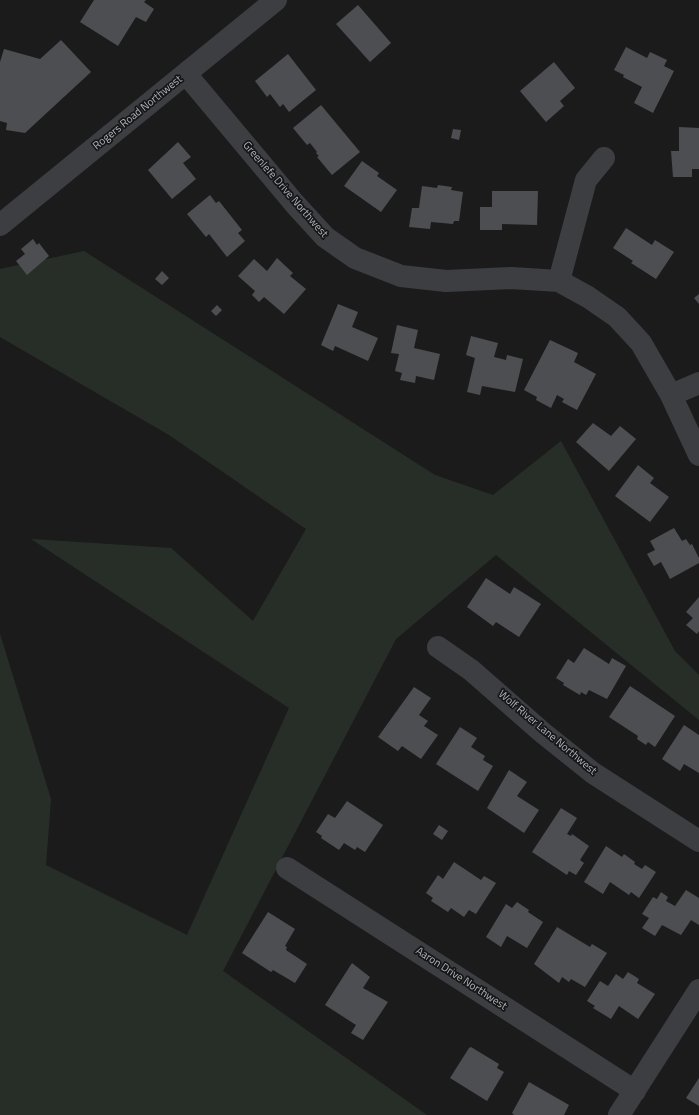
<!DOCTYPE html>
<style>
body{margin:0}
canvas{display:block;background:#1b1b1c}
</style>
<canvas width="699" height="1115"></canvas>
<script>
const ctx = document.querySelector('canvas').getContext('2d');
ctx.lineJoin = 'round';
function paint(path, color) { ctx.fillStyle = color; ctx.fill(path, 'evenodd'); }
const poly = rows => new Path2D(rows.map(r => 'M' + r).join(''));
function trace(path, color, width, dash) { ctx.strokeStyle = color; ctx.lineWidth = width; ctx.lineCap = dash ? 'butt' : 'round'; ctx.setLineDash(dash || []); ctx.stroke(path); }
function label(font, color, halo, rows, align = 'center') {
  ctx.font = font + ' "Titillium Web",sans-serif'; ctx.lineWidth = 3.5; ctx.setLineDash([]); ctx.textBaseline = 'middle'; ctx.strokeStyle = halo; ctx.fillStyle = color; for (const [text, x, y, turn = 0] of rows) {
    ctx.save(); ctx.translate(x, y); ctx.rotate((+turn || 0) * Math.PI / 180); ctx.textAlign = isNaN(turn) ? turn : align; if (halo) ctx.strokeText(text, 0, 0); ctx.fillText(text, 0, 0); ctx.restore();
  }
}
paint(poly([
 [84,251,435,475,493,495,561,441,675,651,699,675,699,720,496,555,396,639,223,971,427,1115,0,1115,0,634,51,799,46,865,187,935,289,708,31,539,171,548,253,621,306,529,169,435,0,337,0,269]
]), '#272e27');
paint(poly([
 [94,0,146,0,144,2,154,9,146,22,136,17,118,46,80,22],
 [358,5,391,43,370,62,336,24],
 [61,40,91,72,25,133,6,130,7,123,0,121,0,62,4,49,40,59],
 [626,47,647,58,650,52,667,60,664,66,674,71,653,113,634,103,642,87,623,77,624,75,614,70],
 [288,54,316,90,289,112,283,104,280,107,270,94,267,97,255,81],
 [554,62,575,88,560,101,564,106,546,122,520,91],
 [321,105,360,152,332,175,317,157,319,156,316,153,317,152,310,143,307,145,293,128],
 [679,127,699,128,699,169,692,169,692,177,673,177,671,151,679,151],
 [453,129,461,130,459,140,451,138],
 [178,142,191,157,183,163,196,179,172,199,148,170],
 [362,161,379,173,377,176,397,190,381,212,344,186],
 [438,185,452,187,451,190,463,192,459,221,454,221,453,224,431,222,430,229,409,227,412,208,419,208,422,186,437,188],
 [492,191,538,191,537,225,502,224,502,230,480,230,480,207,492,207],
 [210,195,216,203,219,201,242,230,238,233,245,241,227,257,209,234,206,237,187,214],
 [626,228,652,245,655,240,674,252,656,279,631,263,633,261,613,248],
 [33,239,37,245,39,243,49,256,27,275,16,261,25,254,21,249],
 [277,258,293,273,290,276,306,289,284,314,264,297,259,302,252,295,255,291,238,276,254,259,267,271],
 [162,271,169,278,162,285,155,279],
 [699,294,699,304,694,298],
 [338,304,358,312,352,327,378,338,368,361,335,346,333,351,321,345],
 [217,305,222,310,216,316,211,311],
 [397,325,418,330,414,348,440,354,434,380,416,376,415,383,400,380,402,373,395,371,399,354,391,353],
 [471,336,498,343,494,357,506,360,507,355,523,359,515,392,482,386,480,395,467,392,475,358,466,355],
 [550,340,578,353,574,362,596,374,577,410,562,402,564,399,557,395,551,408,536,400,537,397,524,390],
 [593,423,611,436,620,426,636,439,609,471,576,442],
 [638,465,654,478,650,483,669,497,650,522,615,496],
 [674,528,682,541,686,539,690,545,692,544,699,558,699,563,670,579,661,562,654,566,647,554,655,550,650,541],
 [486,578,510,594,514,587,541,604,519,637,496,622,493,626,467,607],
 [699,597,699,631,697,634,686,625,693,618,686,612],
 [584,648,609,664,612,658,626,666,607,699,589,690,586,695,581,692,580,695,563,685,564,683,556,678,568,659,574,663],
 [630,686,675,716,655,747,648,742,646,745,637,739,638,736,609,717],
 [414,687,431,698,419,715,428,721,424,726,438,735,421,759,402,746,398,751,378,737],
 [684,725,699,735,699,773,684,764,680,771,662,759],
 [460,727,477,738,471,747,485,756,483,760,493,766,478,791,436,764],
 [509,770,527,782,517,796,539,810,524,833,487,808],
 [347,801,383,825,365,852,357,847,355,850,344,843,339,850,321,838,322,836,316,832,328,814,335,818],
 [561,808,577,818,567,834,571,836,572,834,589,846,580,860,584,863,576,875,569,871,567,875,532,852],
 [439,825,448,831,442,840,433,834],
 [606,846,622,857,624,854,635,862,634,864,642,869,645,865,656,872,639,898,631,892,629,895,610,882,603,894,584,882],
 [454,862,481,880,484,876,496,883,476,914,469,910,464,917,451,908,448,912,431,901,433,898,426,893,438,875,443,879],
 [686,890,699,898,699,925,691,920,681,935,662,925,655,936,642,928,649,918,642,914,653,897,657,899,661,892,668,897,666,901,675,906],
 [517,902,529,910,528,912,543,922,527,948,507,936,501,947,486,937,506,904,512,908],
 [268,912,295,929,285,946,287,947,286,950,307,964,295,983,273,970,271,972,242,953],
 [557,927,590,947,592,944,607,953,585,987,571,979,569,982,562,977,559,983,534,964],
 [352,963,370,977,363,988,388,1002,363,1040,351,1033,356,1025,325,1005],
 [628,972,639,979,637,983,655,994,638,1019,619,1006,611,1019,593,1008,595,1006,587,1001,600,981,608,986,616,974,623,979],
 [471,1047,499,1064,497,1068,504,1072,487,1101,450,1078,469,1048],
 [699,1078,699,1106,686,1098],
 [529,1082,569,1105,564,1115,514,1115,512,1113]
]), '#4d4e51');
trace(poly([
 [186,74,294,203,325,237,355,258,401,276,446,281,511,278,559,281,588,297,617,317,641,343,671,395,699,455],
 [0,225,276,0],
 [559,281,586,180,604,158],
 [671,395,699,383],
 [438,647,471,670,543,733,593,773,699,841],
 [287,868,635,1091],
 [619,1115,699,990]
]), '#3c3e41', 22);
label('11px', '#afb5ba', '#161618', [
 ["Rogers Road Northwest",138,113,-39],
 ["Greenlefe Drive Northwest",285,190,49],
 ["Wolf River Lane Northwest",547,733,40],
 ["Aaron Drive Northwest",461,979,33]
]);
</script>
